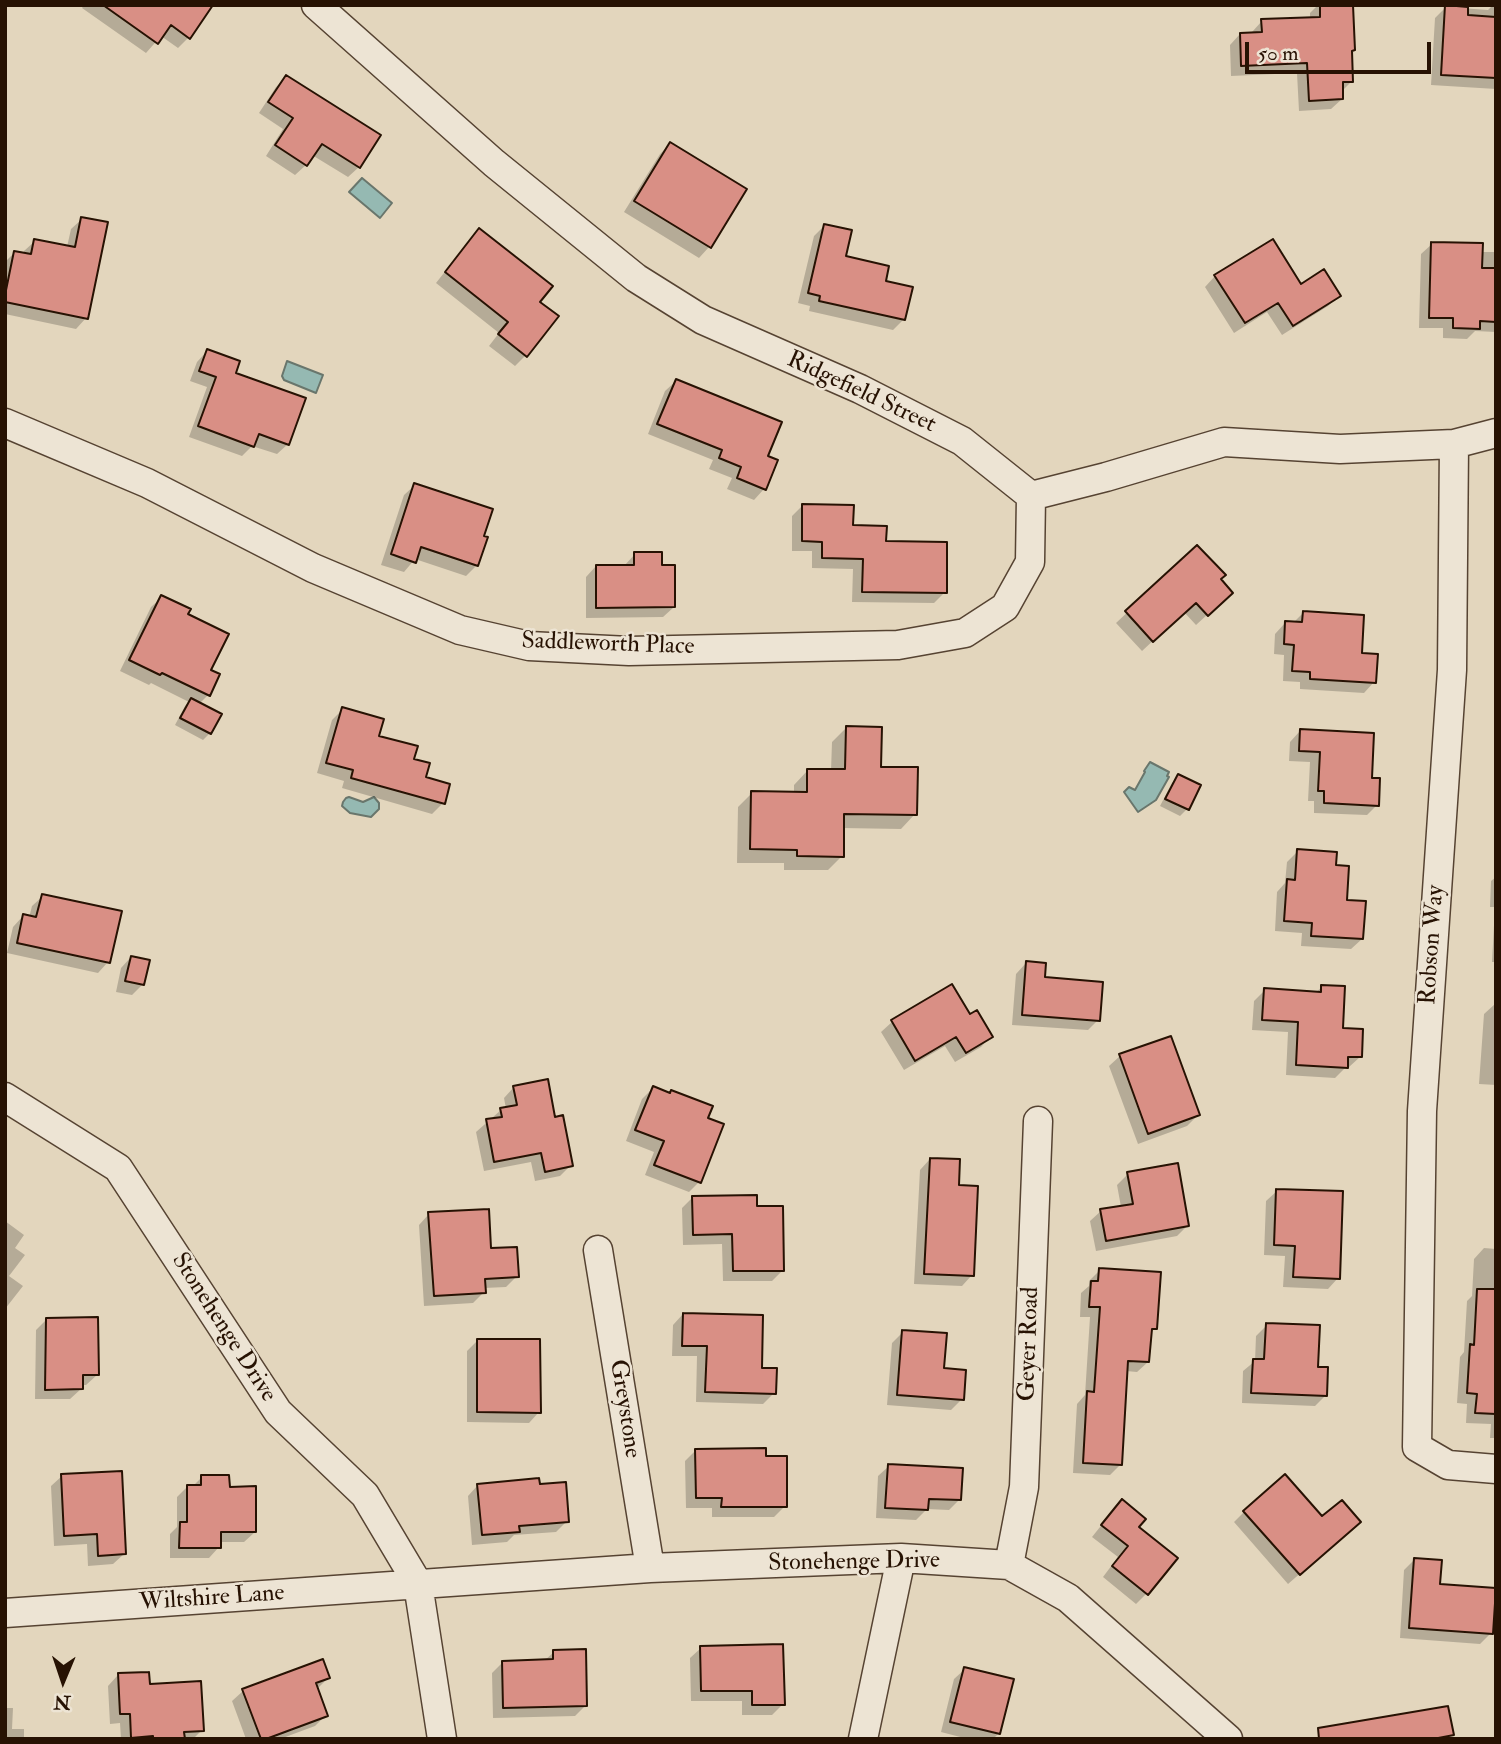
<!DOCTYPE html>
<style>
body{margin:0}
#map{position:relative;width:1501px;height:1744px;overflow:hidden;background:#e3d6bd;font-family:"IM FELL Double Pica",serif}
canvas{display:block}
.frame{position:absolute;inset:0;border:7px solid #271203;pointer-events:none}
.north{position:absolute;left:28px;top:1646px;width:70px;height:70px;-webkit-text-stroke:5px #ede4d4;paint-order:stroke;rotate:182deg;font-size:19px;font-weight:700;line-height:28px;text-align:center;color:#271203}
.north::after{content:'';display:block;margin:auto;width:24px;height:32px;background:#271203;clip-path:polygon(50% 0,100% 100%,50% 72%,0 100%)}
.scale{position:absolute;left:1245px;top:42px;width:186px;height:32px;box-sizing:border-box;border:4px solid #271203;border-top:0;padding-left:9px;font-size:21px;line-height:24px;white-space:nowrap;color:#271203;-webkit-text-stroke:5px #ede4d4;paint-order:stroke}
</style>
<div id="map">
<canvas width="1501" height="1744"></canvas>
<div class="frame"></div>
<div class="north">N</div>
<div class="scale">50 m</div>
</div>
<script>
const ctx = document.querySelector('canvas').getContext('2d');
ctx.lineJoin = 'round';
function paint(path, color) { ctx.fillStyle = color; ctx.fill(path, 'evenodd'); }
const poly = rows => new Path2D(rows.map(r => 'M' + r).join(''));
function trace(path, color, width, dash) { ctx.strokeStyle = color; ctx.lineWidth = width; ctx.lineCap = dash ? 'butt' : 'round'; ctx.setLineDash(dash || []); ctx.stroke(path); }
function label(font, color, halo, rows, align = 'center') {
  ctx.font = font + ' "IM FELL Double Pica",serif'; ctx.lineWidth = 5; ctx.setLineDash([]); ctx.textBaseline = 'middle'; ctx.strokeStyle = halo; ctx.fillStyle = color; for (const [text, x, y, turn = 0] of rows) {
    ctx.save(); ctx.translate(x, y); ctx.rotate((+turn || 0) * Math.PI / 180); ctx.textAlign = isNaN(turn) ? turn : align; if (halo) ctx.strokeText(text, 0, 0); ctx.fillText(text, 0, 0); ctx.restore();
  }
}
const water = poly([
 [362,178,392,203,380,218,349,192,362,178],
 [287,361,323,375,316,393,284,380,282,376,287,361],
 [1150,762,1169,772,1167,776,1169,777,1156,800,1138,812,1124,792,1129,787,1135,790,1145,772,1144,771,1150,762],
 [349,797,363,802,374,797,379,803,379,809,371,817,350,813,342,806,343,802,346,798,349,797]
]);
paint(water, '#95b9b2');
trace(water, '#69766c', 2);
paint(poly([
 [84,5,209,5,188,38,178,48,161,36,146,53,82,8],
 [1318,5,1351,5,1352,81,1341,92,1342,99,1331,109,1299,111,1297,73,1231,76,1230,45,1240,34,1252,34,1252,32,1262,21,1310,19,1310,13],
 [1493,5,1496,5,1496,89,1431,85,1435,18,1446,7,1488,10],
 [286,77,359,167,348,177,312,155,306,165,295,175,266,156,283,129,259,113,276,87],
 [670,144,745,189,709,247,699,258,624,212,660,154],
 [82,219,86,318,76,329,5,314,5,262,15,252,23,254,24,251,35,241,67,247,71,229],
 [824,226,844,258,884,282,904,319,893,330,809,311,810,306,798,303,814,236],
 [469,241,538,302,525,356,515,366,489,346,499,333,436,283],
 [1432,244,1481,252,1496,252,1496,332,1475,331,1467,339,1443,338,1443,328,1419,328,1421,254],
 [1215,276,1300,286,1339,296,1328,306,1282,335,1267,312,1234,333,1205,287],
 [207,351,233,374,288,444,277,454,252,446,242,456,189,437,207,387,190,381,197,362],
 [676,381,766,457,764,489,754,500,727,489,732,478,709,469,713,460,648,434,665,391],
 [415,485,482,538,477,565,466,576,415,559,404,572,381,565,404,495],
 [803,505,885,543,945,592,934,603,852,602,853,569,812,568,812,551,792,551,792,516],
 [1197,547,1219,580,1220,603,1196,625,1184,612,1142,651,1116,623],
 [635,554,660,567,674,607,663,617,586,618,586,577,596,566,624,566],
 [162,597,186,615,209,671,218,675,208,695,199,704,210,733,203,740,175,725,185,706,189,702,151,683,149,685,120,671,151,607],
 [1303,613,1360,654,1374,682,1364,693,1300,689,1300,682,1283,681,1284,655,1274,654,1275,634,1285,623,1292,624],
 [343,709,377,737,412,760,424,778,448,786,443,803,432,814,342,788,344,781,317,773,332,720],
 [846,728,915,814,901,829,842,828,842,856,828,870,784,870,784,863,737,863,738,807,752,793,794,794,794,785,808,770,831,771,832,742],
 [1300,731,1370,780,1377,805,1367,815,1314,813,1314,801,1308,801,1310,762,1289,761,1290,742],
 [1178,776,1187,809,1180,816,1160,806,1172,783],
 [1298,851,1335,866,1345,902,1362,939,1351,949,1301,946,1302,933,1275,931,1277,892,1285,883,1287,862],
 [1496,877,1496,962,1492,962,1495,907,1490,907,1491,881],
 [43,896,108,962,98,973,7,953,13,927,23,916,29,918,32,906],
 [131,957,143,984,132,995,116,992,121,968],
 [1026,963,1043,979,1098,1020,1088,1030,1012,1025,1016,974],
 [951,986,969,1016,991,1036,981,1047,955,1062,945,1046,904,1070,881,1032,892,1022],
 [1322,987,1341,1030,1360,1057,1349,1067,1346,1067,1335,1078,1286,1075,1288,1032,1252,1030,1254,1001,1265,990,1315,993],
 [1495,1004,1496,1085,1479,1084,1484,1014],
 [1120,1056,1198,1115,1187,1126,1138,1144,1109,1066],
 [514,1087,554,1119,571,1165,560,1176,535,1181,531,1162,484,1171,476,1132,501,1110,506,1109,504,1098],
 [653,1088,706,1119,699,1182,689,1192,645,1175,654,1152,626,1141,642,1099],
 [930,1159,957,1187,972,1275,962,1286,914,1284,920,1170],
 [1128,1174,1187,1226,1177,1236,1096,1251,1090,1221,1101,1211,1121,1207,1117,1185],
 [1277,1191,1338,1278,1328,1289,1283,1287,1285,1256,1264,1255,1266,1201],
 [693,1197,783,1270,772,1281,723,1281,722,1244,683,1245,682,1208],
 [429,1214,489,1250,517,1276,506,1287,484,1288,484,1292,473,1303,424,1306,419,1225],
 [5,1221,24,1235,15,1248,25,1255,9,1276,23,1286,5,1309],
 [1484,1248,1496,1249,1496,1438,1490,1438,1491,1424,1466,1423,1467,1404,1457,1403,1460,1357,1464,1352,1467,1301,1472,1296,1474,1259],
 [1100,1270,1155,1328,1149,1334,1148,1362,1137,1372,1126,1371,1121,1464,1110,1475,1073,1473,1077,1404,1085,1395,1090,1317,1080,1317,1081,1293,1089,1286,1089,1281],
 [683,1314,760,1370,774,1393,763,1404,696,1402,697,1356,672,1356,673,1325],
 [47,1319,97,1375,86,1385,81,1385,81,1389,70,1399,35,1399,36,1330],
 [1267,1325,1316,1369,1325,1396,1315,1406,1242,1403,1243,1371,1255,1361,1256,1336],
 [903,1332,942,1370,962,1399,951,1410,887,1405,892,1343],
 [478,1340,539,1412,529,1423,467,1422,467,1351],
 [696,1450,764,1458,785,1506,774,1517,712,1517,712,1508,686,1508,685,1461],
 [889,1466,959,1500,949,1510,927,1509,916,1520,876,1518,878,1476],
 [62,1476,124,1554,113,1564,88,1566,87,1544,54,1546,51,1486],
 [202,1477,228,1488,255,1532,244,1542,219,1542,219,1547,209,1558,170,1558,170,1534,177,1527,177,1497,187,1487,192,1487],
 [478,1485,538,1486,567,1521,556,1532,514,1535,507,1542,472,1545,468,1496],
 [1112,1512,1137,1528,1147,1593,1136,1604,1103,1577,1118,1557,1092,1537],
 [1244,1512,1322,1519,1348,1532,1288,1584,1234,1522],
 [1415,1559,1438,1585,1491,1633,1480,1644,1400,1638,1404,1570],
 [701,1648,783,1704,772,1715,742,1715,742,1701,691,1701,690,1658],
 [554,1652,585,1706,575,1716,493,1718,492,1673,502,1663,544,1661],
 [965,1669,999,1733,993,1739,968,1739,941,1732,954,1679],
 [118,1675,148,1686,202,1730,193,1739,121,1739,120,1723,110,1724,108,1686],
 [328,1678,318,1688,326,1715,315,1726,280,1739,246,1739,232,1701,243,1691],
 [5,1708,13,1708,12,1729,24,1729,24,1739,5,1739]
]), '#0003');
const building = poly([
 [103,5,213,5,190,39,171,25,158,44,103,5],
 [1320,5,1353,5,1355,50,1352,51,1353,82,1343,82,1343,99,1309,101,1307,63,1241,66,1240,33,1262,32,1261,19,1320,17,1320,5],
 [1445,5,1468,7,1468,15,1496,17,1496,78,1441,75,1445,5],
 [286,75,381,135,360,168,322,144,307,166,275,145,293,118,268,102,286,75],
 [670,142,747,189,711,248,634,201,670,142],
 [81,217,108,222,88,319,5,302,5,295,14,251,31,254,34,239,75,247,81,217],
 [824,224,852,230,846,256,889,266,886,281,913,287,905,320,819,301,820,296,808,293,824,224],
 [479,228,553,286,540,302,559,316,527,357,498,334,508,322,445,272,479,228],
 [1273,239,1301,284,1324,269,1341,296,1293,326,1278,303,1245,323,1214,275,1273,239],
 [1431,242,1483,243,1482,268,1496,268,1496,322,1480,321,1480,329,1453,328,1453,318,1429,318,1431,242],
 [207,349,240,361,236,373,306,398,289,445,259,434,254,447,198,426,216,377,199,371,207,349],
 [676,379,782,422,768,456,778,460,766,490,737,478,741,467,719,458,722,450,657,424,676,379],
 [414,483,493,509,484,536,488,537,478,566,421,547,416,563,391,554,414,483],
 [802,504,854,505,853,525,887,526,886,541,947,542,947,593,862,592,863,559,822,558,822,542,802,541,802,504],
 [1197,545,1226,575,1221,579,1233,593,1208,616,1196,603,1153,642,1125,611,1197,545],
 [634,552,662,552,662,565,675,565,675,607,596,608,596,565,634,565,634,552],
 [161,595,191,609,188,614,229,634,211,670,220,674,210,696,162,673,160,675,129,660,161,595],
 [1303,611,1364,615,1362,653,1378,654,1376,683,1310,679,1310,672,1292,671,1294,645,1284,644,1285,621,1302,622,1303,611],
 [191,698,222,714,211,734,180,718,191,698],
 [342,707,384,719,379,736,418,746,414,759,430,763,426,777,450,784,445,804,351,778,353,770,326,763,342,707],
 [846,726,882,727,881,767,918,767,917,815,844,814,844,857,797,856,797,850,750,849,751,791,807,792,807,769,845,769,846,726],
 [1300,729,1374,733,1372,778,1380,778,1379,806,1324,803,1324,791,1318,791,1320,752,1299,751,1300,729],
 [1178,774,1201,785,1189,810,1165,799,1178,774],
 [1297,849,1337,852,1336,865,1349,866,1347,900,1366,901,1363,939,1311,936,1312,923,1284,921,1287,879,1295,880,1297,849],
 [42,894,122,911,110,963,17,943,23,914,36,917,42,894],
 [131,956,150,960,144,985,125,981,131,956],
 [1026,961,1046,963,1045,977,1103,982,1100,1021,1022,1015,1026,961],
 [952,984,970,1014,977,1010,993,1037,966,1053,956,1037,915,1061,891,1020,952,984],
 [1321,985,1345,986,1343,1028,1363,1029,1362,1057,1348,1057,1348,1068,1296,1065,1298,1022,1262,1020,1264,988,1321,992,1321,985],
 [1171,1036,1200,1115,1148,1134,1119,1054,1171,1036],
 [548,1079,555,1117,563,1115,573,1166,545,1172,541,1153,494,1162,486,1119,502,1117,500,1108,517,1105,513,1086,548,1079],
 [653,1086,670,1093,671,1090,713,1106,708,1118,724,1124,701,1183,654,1165,664,1141,635,1130,653,1086],
 [930,1158,960,1159,959,1185,978,1186,974,1276,924,1274,930,1158],
 [1178,1163,1189,1226,1106,1241,1100,1209,1133,1204,1127,1172,1178,1163],
 [1276,1189,1343,1191,1340,1279,1293,1277,1295,1246,1274,1245,1276,1189],
 [757,1195,757,1206,783,1206,784,1271,733,1271,732,1234,693,1235,692,1196,757,1195],
 [489,1209,491,1248,517,1247,519,1277,485,1279,486,1293,434,1296,428,1212,489,1209],
 [1099,1268,1161,1272,1157,1329,1152,1329,1149,1362,1128,1361,1122,1465,1083,1463,1087,1391,1094,1392,1100,1307,1089,1307,1091,1281,1098,1281,1099,1268],
 [1477,1289,1496,1289,1496,1414,1475,1413,1477,1394,1467,1393,1470,1344,1474,1345,1477,1289],
 [683,1313,763,1315,762,1368,777,1368,776,1394,705,1392,707,1346,682,1346,683,1313],
 [98,1317,99,1375,83,1375,83,1389,45,1390,46,1318,98,1317],
 [1266,1323,1320,1325,1318,1367,1328,1367,1327,1396,1251,1393,1253,1359,1264,1359,1266,1323],
 [902,1330,947,1333,944,1368,966,1370,964,1400,897,1395,902,1330],
 [477,1339,540,1339,541,1413,477,1412,477,1339],
 [766,1448,766,1456,787,1456,787,1507,721,1507,722,1498,696,1498,695,1449,766,1448],
 [888,1464,963,1468,961,1500,929,1499,928,1510,885,1508,888,1464],
 [122,1471,126,1554,98,1556,97,1534,64,1536,61,1474,122,1471],
 [1285,1474,1322,1516,1342,1500,1361,1522,1300,1575,1243,1511,1285,1474],
 [201,1475,229,1475,230,1487,256,1486,256,1532,221,1532,221,1548,179,1548,180,1522,187,1522,187,1485,201,1485,201,1475],
 [539,1478,540,1484,566,1482,569,1522,519,1526,520,1532,482,1535,477,1484,539,1478],
 [1122,1499,1146,1519,1139,1527,1178,1558,1148,1595,1112,1566,1128,1546,1101,1525,1122,1499],
 [1414,1558,1442,1560,1440,1584,1496,1588,1493,1634,1409,1628,1414,1558],
 [783,1644,785,1705,752,1705,752,1691,701,1691,700,1646,783,1644],
 [586,1649,587,1706,503,1708,502,1661,553,1659,553,1650,586,1649],
 [323,1659,330,1678,316,1683,328,1716,266,1739,261,1739,242,1689,323,1659],
 [964,1667,1014,1679,1000,1734,950,1722,964,1667],
 [149,1672,150,1684,201,1681,204,1731,184,1732,185,1739,153,1739,153,1736,131,1738,130,1714,120,1714,118,1673,149,1672],
 [1448,1706,1454,1735,1433,1739,1319,1739,1318,1728,1448,1706]
]);
paint(building, '#d98f85');
trace(building, '#271203', 2);
const minor = poly([
 [316,5,494,163,636,278,703,320,860,389,962,441,1031,496],
 [5,423,147,483,313,568,460,630,529,646,629,651,898,645,965,633,1005,607,1030,562,1031,496],
 [1454,444,1452,670,1422,1111,1417,1447,1448,1465,1496,1469],
 [1031,496,1106,477,1224,442,1340,449,1454,444,1496,433],
 [5,1097,118,1168,278,1412,365,1495,418,1584,442,1739],
 [598,1250,650,1568],
 [1009,1565,1024,1487,1038,1121],
 [5,1613,650,1568,901,1558,1009,1565,1068,1598,1228,1739],
 [863,1739,901,1558]
]);
trace(minor, '#564332', 31);
trace(minor, '#ede4d4', 28);
label('24px', '#271203', '#ede4d4', [
 ["Ridgefield Street",861,393,25],
 ["Saddleworth Place",608,645,2],
 ["Robson Way",1433,945,-86],
 ["Stonehenge Drive",223,1328,57],
 ["Geyer Road",1030,1344,-88],
 ["Greystone",624,1409,81],
 ["Stonehenge Drive",854,1563,-1],
 ["Wiltshire Lane",212,1599,-4]
]);
</script>
